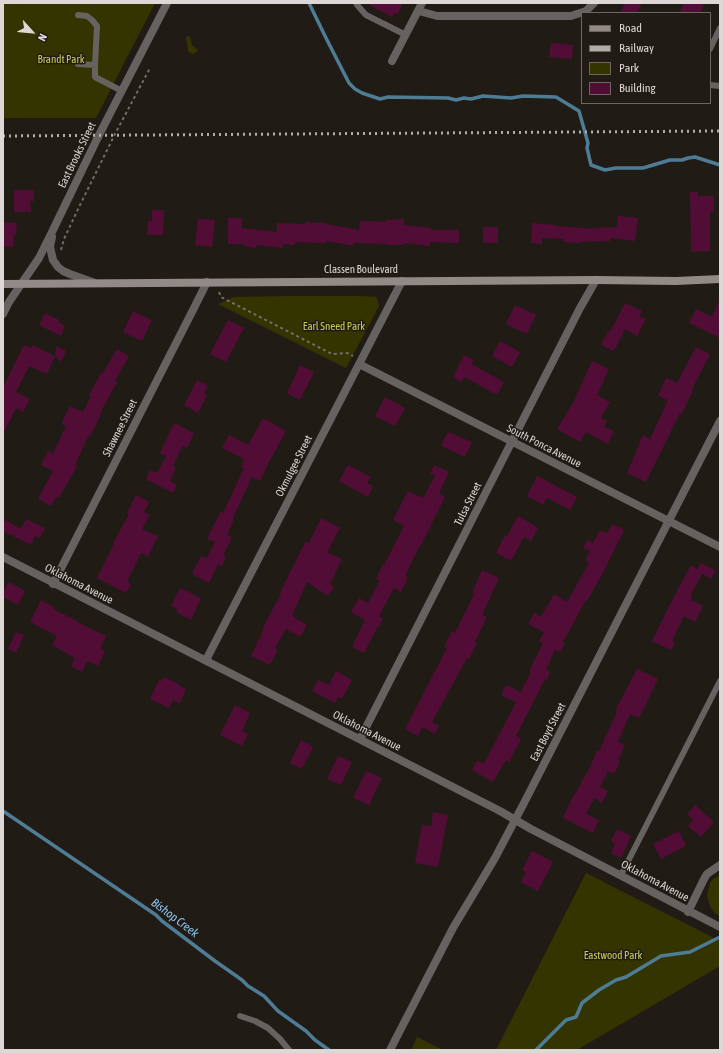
<!DOCTYPE html>
<style>
body{margin:0}
#map{position:relative;width:723px;height:1053px;overflow:hidden;background:#211b16;font-family:"Asap Condensed",sans-serif}
canvas{display:block}
.frame{position:absolute;inset:0;border:4px solid #ddd8d5;pointer-events:none}
.legend{position:absolute;left:581px;top:12px;width:130px;height:92px;box-sizing:border-box;background:#211b16;border:1px solid #6c6762;margin:0;padding:5px 7px;list-style:none;font-size:12px;color:#ddd8d5}
.legend li{display:flex;align-items:center;gap:8px;height:20px}
.legend b{width:20px;border:1px solid #6c6762}
.north{position:absolute;left:12px;top:12px;width:40px;height:40px;-webkit-text-stroke:3px #211b16;paint-order:stroke;rotate:117deg;font-size:11px;font-weight:700;line-height:16px;text-align:center;color:#ddd8d5}
.north::after{content:'';display:block;margin:auto;width:14px;height:18px;background:#ddd8d5;clip-path:polygon(50% 0,100% 100%,50% 72%,0 100%)}
</style>
<div id="map">
<canvas width="723" height="1053"></canvas>
<div class="frame"></div>
<ul class="legend">
<li><b style="height:5px;background:#918a87"></b>Road</li>
<li><b style="height:5px;background:#b2ada9"></b>Railway</li>
<li><b style="height:11px;background:#333400"></b>Park</li>
<li><b style="height:11px;background:#520d37"></b>Building</li>
</ul>
<div class="north">N</div>
</div>
<script>
const ctx = document.querySelector('canvas').getContext('2d');
ctx.lineJoin = 'round';
function paint(path, color) { ctx.fillStyle = color; ctx.fill(path, 'evenodd'); }
const poly = rows => new Path2D(rows.map(r => 'M' + r).join(''));
function trace(path, color, width, dash) { ctx.strokeStyle = color; ctx.lineWidth = width; ctx.lineCap = dash ? 'butt' : 'round'; ctx.setLineDash(dash || []); ctx.stroke(path); }
function label(font, color, halo, rows, align = 'center') {
  ctx.font = font + ' "Asap Condensed",sans-serif'; ctx.lineWidth = 3; ctx.setLineDash([]); ctx.textBaseline = 'middle'; ctx.strokeStyle = halo; ctx.fillStyle = color; for (const [text, x, y, turn = 0] of rows) {
    ctx.save(); ctx.translate(x, y); ctx.rotate((+turn || 0) * Math.PI / 180); ctx.textAlign = isNaN(turn) ? turn : align; if (halo) ctx.strokeText(text, 0, 0); ctx.fillText(text, 0, 0); ctx.restore();
  }
}
paint(poly([
 [3,3,155,3,96,118,3,118],
 [187,36,189,36,190,37,192,45,197,49,198,51,195,53,192,54,188,51,186,38],
 [290,296,359,296,376,297,377,298,379,305,376,312,346,368,218,304,234,297],
 [586,873,720,941,720,966,577,1050,496,1050],
 [720,875,720,916,716,914,710,907,707,895,710,883,713,879],
 [417,1037,443,1050,411,1050]
]), '#333400');
trace(poly([
 [309,3,326,38,349,83,355,89,362,93,380,99,388,97,448,98,456,100,464,98,471,99,483,96,511,98,523,96,556,97,579,111,588,143,587,148,591,165,605,170,616,168,643,168,670,160,682,160,688,158,695,157,720,165],
 [3,811,156,915,162,921,215,961,242,980,248,986,264,996,278,1011,306,1031,315,1040,329,1050],
 [536,1050,566,1020,576,1017,582,1003,599,990,616,980,626,977,661,956,690,952,720,937]
]), '#4e7c95', 3.5);
paint(poly([
 [366,3,403,3,398,14,395,13,392,17],
 [625,3,642,3,637,13,620,13],
 [684,3,705,3,700,13,679,13],
 [551,43,573,45,572,59,549,57],
 [14,190,34,190,34,201,30,201,31,212,14,212],
 [690,192,698,192,698,196,714,196,714,212,710,212,710,251,691,252],
 [152,210,164,210,163,235,147,235,148,221,152,221],
 [618,216,638,218,635,241,610,238,610,241,580,242,580,243,564,242,564,239,542,238,542,244,531,243,532,223,556,225,556,226,593,229,593,228,617,227],
 [228,218,242,218,242,228,277,232,277,223,305,224,305,222,327,223,326,224,359,230,360,221,386,222,386,220,404,219,404,225,431,228,431,230,459,230,459,243,430,242,430,246,405,243,405,245,388,245,387,244,354,243,354,246,326,241,326,243,295,242,295,245,283,244,283,248,257,245,256,248,243,246,243,244,228,244],
 [198,219,215,220,212,247,195,245],
 [3,222,17,223,16,235,14,235,13,247,3,246],
 [483,227,498,227,498,243,483,243],
 [720,299,720,338,689,323,696,309,712,317],
 [625,303,642,311,639,316,646,319,637,336,625,329,614,351,601,345,608,331,610,332],
 [515,305,536,315,527,334,506,324],
 [133,311,152,320,142,341,123,332],
 [45,313,59,320,58,322,65,326,61,336,39,325],
 [228,320,244,328,226,362,210,354],
 [500,341,520,352,512,367,492,356],
 [24,345,31,348,32,345,55,356,47,374,29,366,16,392,30,399,23,412,16,408,3,434,3,387],
 [56,346,66,351,61,362,55,356],
 [696,347,710,354,692,389,693,390,682,414,680,413,646,482,627,473,643,435,650,439,668,400,658,396,666,378,677,383],
 [117,349,129,356,115,381,117,382,100,413,101,414,90,437,88,436,75,466,77,466,59,498,56,497,51,506,38,499,53,471,41,465,48,451,53,454,66,426,61,424,70,406,83,412,91,396,89,395,101,373,102,374],
 [464,355,474,360,471,364,504,382,497,395,464,377,462,382,453,377],
 [592,361,609,369,597,395,610,402,601,418,607,421,604,427,614,431,608,444,586,432,580,442,557,429,574,401],
 [300,365,314,372,300,400,287,393],
 [197,380,208,386,204,393,207,395,198,413,184,405],
 [385,397,405,408,395,426,375,416],
 [263,418,286,431,269,462,260,481,252,477,233,518,234,519,227,535,232,537,223,556,226,557,222,566,218,564,209,583,192,574,201,556,207,558,215,542,207,539,220,512,223,513,244,468,241,467,244,459,222,448,229,435,248,445],
 [174,423,194,433,187,448,183,445,173,466,176,468,170,481,177,485,173,493,146,479,150,470,157,473,166,456,160,453],
 [448,432,472,442,465,457,441,446],
 [348,465,371,477,367,483,373,486,368,497,339,481],
 [434,465,449,472,439,493,445,497,420,547,419,547,405,576,408,577,401,592,394,588,379,616,383,618,379,627,378,626,364,653,352,647,365,620,351,612,359,598,368,603,380,580,376,579,383,564,384,565,404,526,393,520,408,491,423,498,435,476,430,474],
 [537,476,577,497,570,510,547,498,543,505,527,496],
 [136,495,149,502,144,512,150,515,142,529,158,536,148,557,141,553,127,582,131,584,126,593,97,578,114,544,113,543,129,514,127,513],
 [518,516,538,528,531,541,524,537,511,561,496,553,505,535,507,536],
 [321,518,340,528,327,552,342,559,330,584,334,587,328,596,307,582,292,616,307,625,300,637,286,629,275,648,278,650,270,665,251,656,264,628,263,627,281,594,280,593,292,568,292,569,305,542,309,543],
 [3,519,21,529,26,519,45,528,40,538,35,536,31,545,3,531],
 [612,524,624,530,603,573,587,601,586,600,563,642,565,643,560,652,555,650,546,670,550,672,547,680,545,679,516,736,521,739,509,762,506,760,493,782,472,770,477,761,484,764,516,702,501,695,506,685,521,692,531,672,529,671,543,643,539,641,544,632,528,624,534,613,541,617,554,594,567,602,589,563,585,561,590,551,583,548,587,540,593,543,600,530,607,533],
 [701,563,716,571,711,579,702,574,690,596,692,597,691,600,703,606,695,622,684,616,672,641,675,643,671,650,652,641,668,608,691,565,697,569],
 [482,570,499,578,482,615,487,617,475,642,477,643,469,659,467,658,432,722,439,726,435,734,422,727,418,736,405,729,447,648,444,647,452,631,455,633,474,594,472,593],
 [9,582,25,591,18,605,3,597,3,592],
 [180,588,201,598,191,620,176,612,177,609,171,606],
 [41,600,54,607,53,609,77,621,77,622,106,636,100,649,105,651,98,666,87,661,82,672,71,666,75,658,52,645,57,636,30,622],
 [16,632,24,635,16,653,8,649],
 [637,669,658,679,639,718,630,714,618,742,625,745,618,760,620,761,614,774,608,771,600,787,608,791,602,803,594,798,586,814,599,820,593,833,563,818,574,794,575,794,590,767,597,750,599,751,617,712,615,711],
 [336,671,352,680,342,699,338,697,335,703,312,691,318,680,329,685],
 [164,677,179,684,178,685,186,689,180,703,173,700,169,708,150,699,159,680,162,681],
 [235,705,250,713,242,731,248,734,242,746,220,735],
 [301,740,313,747,302,769,290,763],
 [338,756,352,762,341,785,327,779],
 [366,771,382,778,369,805,353,798],
 [695,805,714,822,701,837,688,826,693,820,687,814],
 [433,812,448,815,438,867,415,863,422,825,431,826],
 [617,829,631,836,621,858,611,853,615,844,611,841],
 [679,831,686,846,661,859,653,844],
 [532,851,553,862,538,891,521,882,526,872,522,870]
]), '#520d37');
trace(poly([
 [61,250,64,239,80,205,115,134,150,68],
 [219,292,221,297,332,354,347,353,353,356]
]), '#726c68', 2, [3, 3]);
trace(poly([
 [356,3,358,6,366,15,406,35],
 [78,15,87,16,92,20,97,26,95,65,95,77,122,91],
 [710,49,720,28],
 [78,64,95,65],
 [710,85,720,86],
 [621,875,720,681],
 [240,1016,255,1021,268,1028,280,1039,289,1050]
]), '#666260', 6);
trace(poly([
 [419,11,437,16,571,16,586,11,594,3],
 [392,61,422,3],
 [359,364,720,547],
 [3,557,500,811,531,829,720,927],
 [53,584,193,310,207,282],
 [206,660,402,281],
 [360,739,580,308,596,280],
 [688,912,704,879,707,874,720,865]
]), '#666260', 8);
trace(poly([
 [52,237,50,247,53,260,58,267,63,271,70,274,95,283],
 [3,314,9,302,39,258,52,232,99,135,167,3],
 [390,1050,453,928,495,858,524,803,720,421]
]), '#666260', 8);
trace(poly([
 [3,284,596,280,676,281,720,279]
]), '#918a87', 8);
trace(poly([
 [3,136,720,131]
]), '#b2ada9', 3, [2, 4]);
label('11px', '#c9ce5a', '#211b16', [
 ["Brandt Park",61,60],
 ["Earl Sneed Park",334,327],
 ["Eastwood Park",613,956]
]);
label('11px', '#ddd8d5', '#211b16', [
 ["East Brooks Street",77,155,-64],
 ["Classen Boulevard",361,270],
 ["Shawnee Street",120,428,-63],
 ["South Ponca Avenue",544,446,27],
 ["Okmulgee Street",294,466,-63],
 ["Tulsa Street",468,504,-63],
 ["Oklahoma Avenue",79,584,27],
 ["Oklahoma Avenue",367,731,27],
 ["East Boyd Street",548,732,-63],
 ["Oklahoma Avenue",655,881,28]
]);
label('italic 12px', '#8cc7f0', '#211b16', [
 ["Bishop Creek",175,918,37]
]);
</script>
